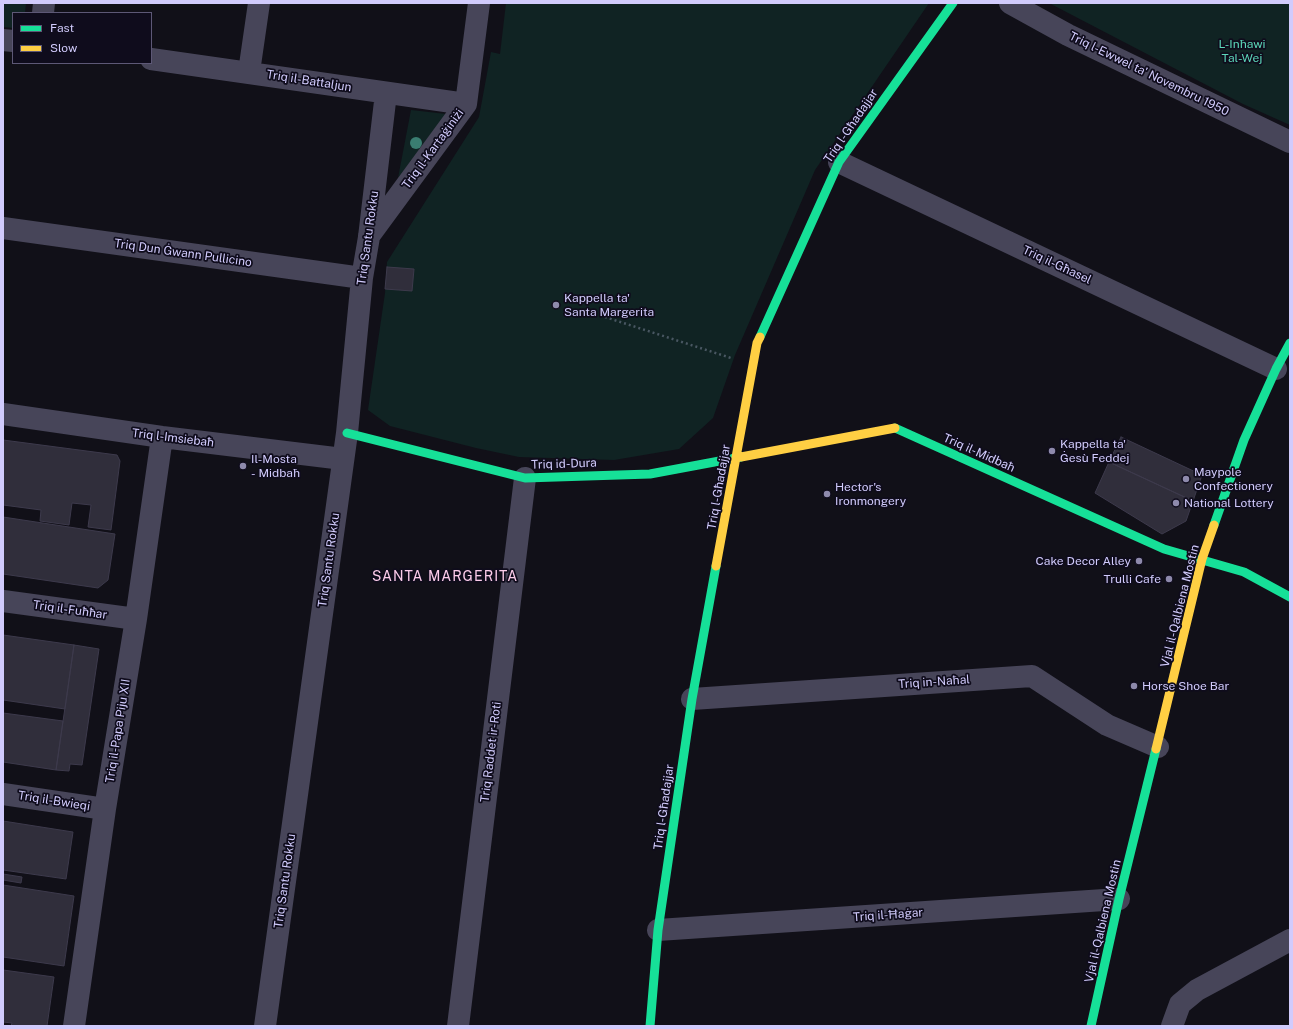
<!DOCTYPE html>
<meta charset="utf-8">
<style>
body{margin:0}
#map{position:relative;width:1293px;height:1029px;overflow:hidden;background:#111018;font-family:"Public Sans",sans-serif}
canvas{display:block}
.frame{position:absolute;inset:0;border:4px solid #d1cbfc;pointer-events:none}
.legend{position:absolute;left:12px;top:12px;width:140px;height:52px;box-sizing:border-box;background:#0f0c1c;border:1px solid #5d5876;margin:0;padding:5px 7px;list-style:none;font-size:12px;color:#d1cbfc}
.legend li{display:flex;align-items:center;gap:8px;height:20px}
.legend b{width:20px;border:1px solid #5d5876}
</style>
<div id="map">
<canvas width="1293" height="1029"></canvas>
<div class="frame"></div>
<ul class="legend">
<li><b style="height:5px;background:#16e098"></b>Fast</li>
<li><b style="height:5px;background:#ffcf43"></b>Slow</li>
</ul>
</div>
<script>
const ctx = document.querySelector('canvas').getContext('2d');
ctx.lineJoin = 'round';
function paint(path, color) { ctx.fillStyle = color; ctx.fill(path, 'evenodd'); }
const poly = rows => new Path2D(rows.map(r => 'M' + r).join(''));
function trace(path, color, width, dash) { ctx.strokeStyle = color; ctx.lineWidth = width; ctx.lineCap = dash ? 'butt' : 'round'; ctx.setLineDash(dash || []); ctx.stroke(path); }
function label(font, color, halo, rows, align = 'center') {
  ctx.font = font + ' "Public Sans",sans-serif'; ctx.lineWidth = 3.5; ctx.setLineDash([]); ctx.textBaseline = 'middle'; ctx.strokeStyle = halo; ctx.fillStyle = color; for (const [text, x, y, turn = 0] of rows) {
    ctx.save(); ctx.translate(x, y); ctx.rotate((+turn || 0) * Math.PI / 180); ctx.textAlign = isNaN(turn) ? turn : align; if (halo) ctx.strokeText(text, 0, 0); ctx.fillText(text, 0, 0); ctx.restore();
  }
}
paint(poly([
 [3,3,26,3,25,13,13,13,13,28,3,27],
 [506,3,929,3,815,170,735,355,713,418,679,449,614,460,519,457,476,448,390,426,368,410,385,293,387,262,479,117,491,52,500,54],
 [1049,3,1290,3,1290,125,1243,104],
 [411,110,446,114,398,178]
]), '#102323');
const building = poly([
 [387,267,414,269,412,291,385,289,387,267],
 [1121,437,1202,475,1193,501,1109,462,1121,437],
 [3,440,117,455,120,461,111,530,88,527,91,505,72,503,69,525,40,521,41,510,3,505,3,440],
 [1109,462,1193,501,1186,521,1162,534,1095,493,1109,462],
 [3,517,115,534,108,580,98,588,3,574,3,517],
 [3,635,74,645,65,709,3,700,3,635],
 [74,645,99,649,82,765,70,764,69,771,56,770,74,645],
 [3,713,63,721,56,770,3,762,3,713],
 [3,821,73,832,66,879,3,870,3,821],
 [3,874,22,877,21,883,3,880,3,874],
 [3,885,74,896,64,966,3,957,3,885],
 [3,970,54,977,47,1026,11,1026,12,1023,3,1022,3,970]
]);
paint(building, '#302e3b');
trace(building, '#3d3a4c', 1);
trace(poly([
 [605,317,731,358]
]), '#495762', 2.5, [2, 3]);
trace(poly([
 [1010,3,1068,35,1290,142],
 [43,13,44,3],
 [3,40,13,41],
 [151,59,466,104],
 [249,72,259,3],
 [839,162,1276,369],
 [3,228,362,278],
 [369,236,466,104,479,3],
 [3,414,162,437,343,459],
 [3,601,136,619],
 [692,699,1032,676,1107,725,1158,747],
 [3,794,105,809],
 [658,930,1119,899],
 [74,1026,105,809,136,619,162,437],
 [265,1026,347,433,362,278,369,237,386,93],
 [458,1026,525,478],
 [1172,1026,1180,1004,1197,990,1290,940]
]), '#474559', 22);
trace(poly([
 [760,337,839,162,953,3],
 [895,428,1164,549,1244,572,1290,597],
 [347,433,525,478,650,474,741,457],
 [1214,525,1244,440,1276,369,1290,343],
 [650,1026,658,930,692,699,716,566],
 [1091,1026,1119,899,1156,749]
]), '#16e098', 9);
trace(poly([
 [741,457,895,428],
 [716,566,757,343,760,337],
 [1156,749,1202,559,1214,525]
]), '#ffcf43', 9);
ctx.fillStyle = '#3a7d71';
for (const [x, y] of [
 [416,143]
]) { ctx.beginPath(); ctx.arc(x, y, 6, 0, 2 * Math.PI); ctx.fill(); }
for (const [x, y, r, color] of [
 [556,305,4,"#8e8aac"],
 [1052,451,4,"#8e8aac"],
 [243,466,4,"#8e8aac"],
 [1186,479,4,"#8e8aac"],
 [827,494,4,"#8e8aac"],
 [1176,503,4,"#8e8aac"],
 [1139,561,4,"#8e8aac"],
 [1169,579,4,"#8e8aac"],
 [1134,686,4,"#8e8aac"]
]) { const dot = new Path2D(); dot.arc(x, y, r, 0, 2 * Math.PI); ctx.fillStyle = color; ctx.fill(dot); trace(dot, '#0f0c1c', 1.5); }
label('12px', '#5cd7ba', '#0f0c1c', [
 ["L-Inħawi",1242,44],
 ["Tal-Wej",1242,58]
]);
label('12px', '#d1cbfc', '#0f0c1c', [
 ["Triq l-Ewwel ta' Novembru 1950",1149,74,26],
 ["Triq il-Battaljun",309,81,9],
 ["Triq l-Għadajjar",851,126,-56],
 ["Triq il-Kartaġiniżi",433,149,-54],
 ["Triq Santu Rokku",368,238,-82],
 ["Triq Dun Ġwann Pullicino",183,253,8],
 ["Triq il-Għasel",1057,265,25],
 ["Triq l-Imsiebaħ",173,438,7],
 ["Triq il-Midbaħ",979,453,24],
 ["Triq id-Dura",564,464,-2],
 ["Triq l-Għadajjar",719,487,-80],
 ["Triq Santu Rokku",329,560,-82],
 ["Vjal il-Qalbiena Mostin",1180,606,-76],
 ["Triq il-Fuħħar",70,610,8],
 ["Triq in-Naħal",934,682,-4],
 ["Triq il-Papa Piju XII",118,731,-81],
 ["Triq Raddet ir-Roti",491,752,-83],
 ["Triq il-Bwieqi",54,801,9],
 ["Triq l-Għadajjar",664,807,-82],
 ["Triq Santu Rokku",285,881,-82],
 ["Triq il-Ħaġar",888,915,-4],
 ["Vjal il-Qalbiena Mostin",1103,921,-77]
]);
label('12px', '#d1cbfc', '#0f0c1c', [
 ["Kappella ta'",564,298],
 ["Santa Margerita",564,312],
 ["Kappella ta'",1060,444],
 ["Ġesù Feddej",1060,458],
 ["Il-Mosta",251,459],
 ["- Midbaħ",251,473],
 ["Maypole",1194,472],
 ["Confectionery",1194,486],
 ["Hector's",835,487],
 ["Ironmongery",835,501],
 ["National Lottery",1184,503],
 ["Cake Decor Alley",1131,561,"right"],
 ["Trulli Cafe",1161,579,"right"],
 ["Horse Shoe Bar",1142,686]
], 'left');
ctx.letterSpacing = '1px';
label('14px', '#fcccea', '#0f0c1c', [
 ["SANTA MARGERITA",445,577]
]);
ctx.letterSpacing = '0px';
</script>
